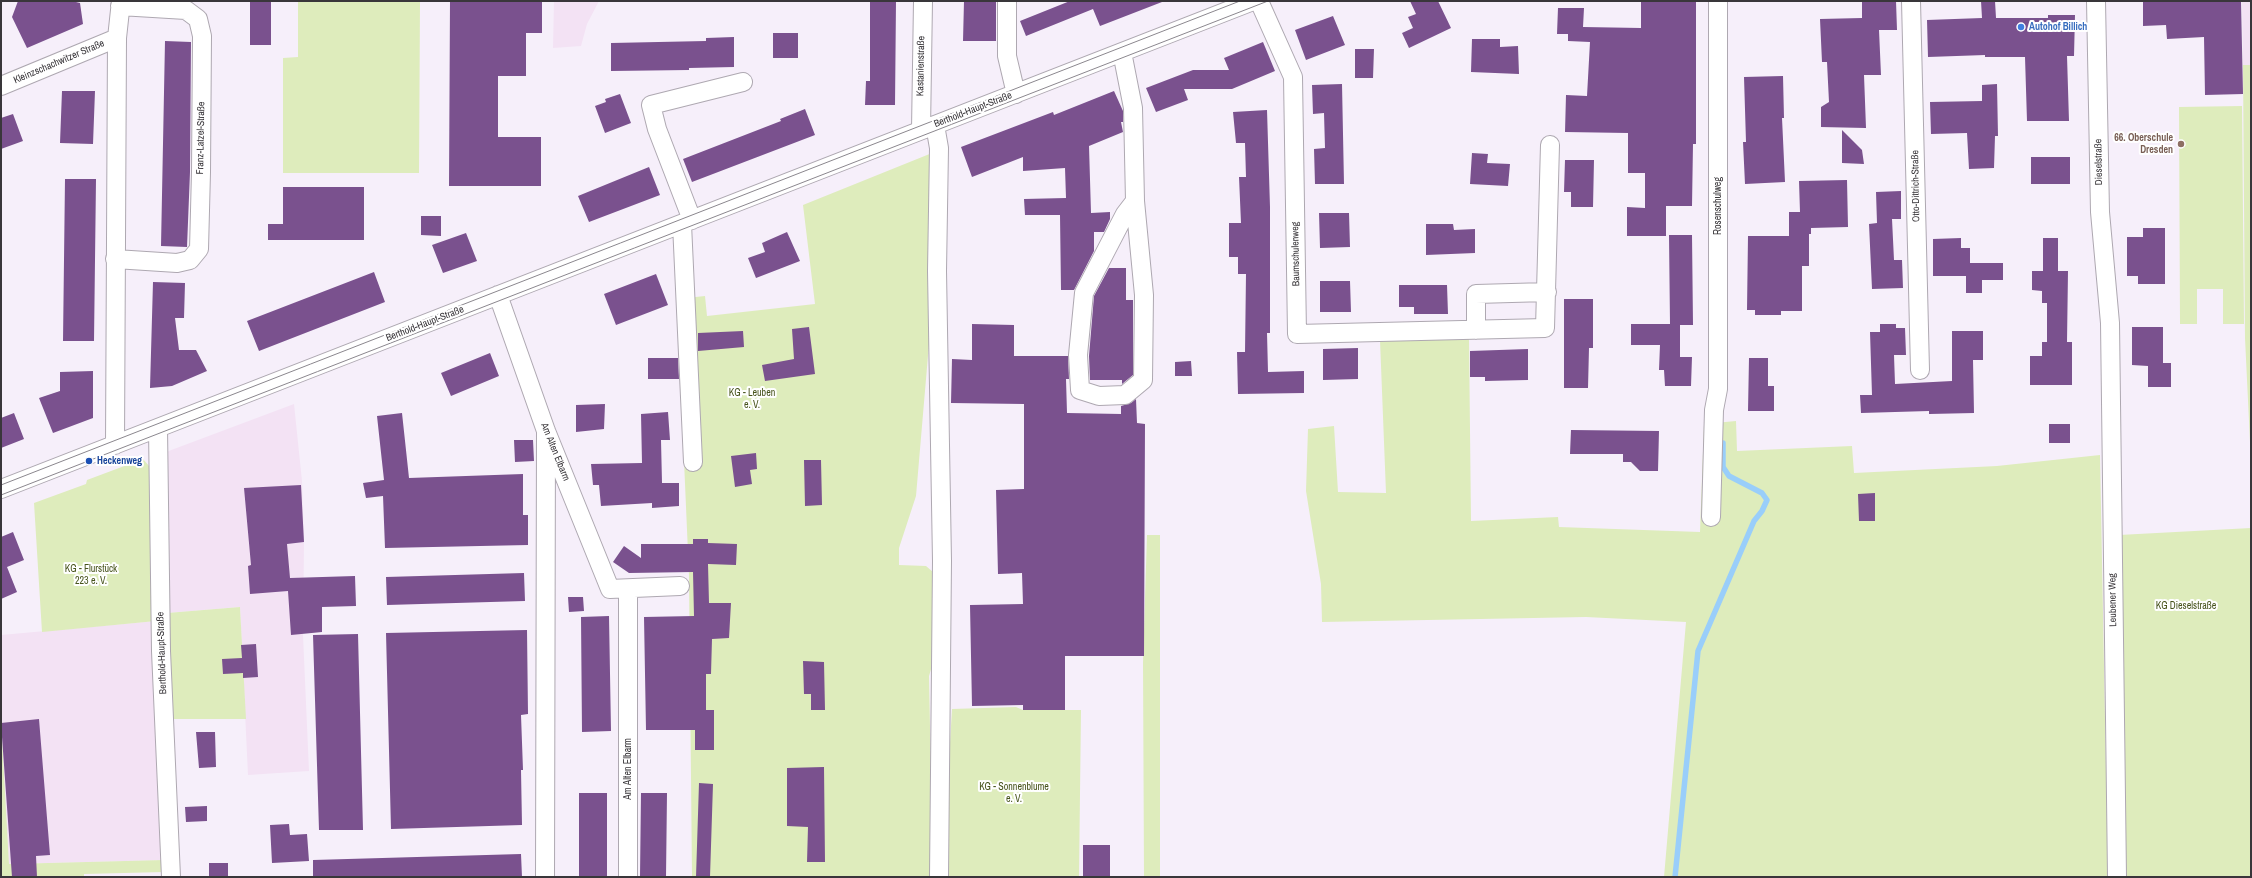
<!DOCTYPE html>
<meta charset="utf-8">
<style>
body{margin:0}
#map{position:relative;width:2252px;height:878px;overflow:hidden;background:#f6effa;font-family:"Archivo Narrow",sans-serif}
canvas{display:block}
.frame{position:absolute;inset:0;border:2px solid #39363a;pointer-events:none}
</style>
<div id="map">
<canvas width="2252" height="878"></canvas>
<div class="frame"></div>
</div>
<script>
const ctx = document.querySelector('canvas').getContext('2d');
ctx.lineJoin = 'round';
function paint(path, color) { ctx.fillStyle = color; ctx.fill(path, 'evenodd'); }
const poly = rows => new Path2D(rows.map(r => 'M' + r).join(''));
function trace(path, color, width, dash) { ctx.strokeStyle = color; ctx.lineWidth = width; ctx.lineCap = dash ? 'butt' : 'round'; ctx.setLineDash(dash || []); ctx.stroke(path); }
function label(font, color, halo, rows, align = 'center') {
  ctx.font = font + ' "Archivo Narrow",sans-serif'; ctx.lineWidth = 4; ctx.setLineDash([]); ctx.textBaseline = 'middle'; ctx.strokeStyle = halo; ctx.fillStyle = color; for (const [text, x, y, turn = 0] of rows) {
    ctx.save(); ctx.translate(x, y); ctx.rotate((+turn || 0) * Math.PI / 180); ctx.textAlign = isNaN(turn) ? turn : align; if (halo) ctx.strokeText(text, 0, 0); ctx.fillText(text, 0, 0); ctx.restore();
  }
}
paint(poly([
 [554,1,599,1,587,24,581,46,553,48],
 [2242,1,2251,1,2251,65,2243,65],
 [294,404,302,481,304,543,303,635,309,771,248,775,240,607,167,613,166,452],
 [156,621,164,860,9,864,1,721,1,635]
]), '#f3e2f4');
paint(poly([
 [298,1,420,1,419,173,283,173,283,58,298,57],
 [2243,65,2251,65,2251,463,2245,338],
 [2242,106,2244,324,2223,324,2223,289,2197,289,2197,324,2180,324,2179,107],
 [932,153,929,344,916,496,899,548,899,565,926,566,933,572,935,656,929,676,933,877,692,877,689,576,677,299,705,296,707,316,815,304,803,205],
 [1469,339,1471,521,1558,517,1559,527,1700,532,1704,424,1736,421,1737,451,1852,446,1854,473,1997,466,2100,455,2108,877,1664,877,1686,622,1586,617,1322,622,1321,584,1306,491,1308,429,1334,426,1338,492,1386,493,1380,340],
 [143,459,150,467,156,621,42,632,34,503,86,484,87,480],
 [2251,528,2251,877,2123,877,2119,535],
 [1147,535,1160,535,1160,877,1144,877,1143,663],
 [240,607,246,719,169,719,167,613],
 [1016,707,1023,710,1081,710,1079,877,945,877,948,776,952,709],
 [1,721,9,864,164,860,164,872,84,874,84,877,1,877]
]), '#deecbc');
trace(poly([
 [1675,877,1698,651,1754,521,1762,511,1767,500,1762,493,1729,476,1723,467,1723,443]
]), '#99cefa', 5.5);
paint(poly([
 [18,1,72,1,80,3,83,24,27,48,12,17],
 [250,1,271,1,271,45,250,45],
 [450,1,542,1,542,33,526,33,526,76,498,76,498,137,541,137,541,186,449,186],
 [870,1,896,1,895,105,865,105,866,81,870,81],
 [964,1,996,1,996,41,963,41],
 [1070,1,1162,1,1162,2,1100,26,1093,9,1026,36,1020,21],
 [1410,1,1438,1,1451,28,1409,48,1402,33,1413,28,1408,17,1416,14],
 [1641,1,1696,1,1696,144,1693,144,1692,206,1666,206,1666,236,1627,236,1627,207,1645,208,1645,173,1628,173,1628,133,1565,132,1566,95,1587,96,1590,42,1568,41,1568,34,1557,34,1558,8,1584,8,1583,27,1641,28],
 [1862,1,1896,1,1897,30,1879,30,1881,75,1864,75,1866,128,1821,127,1821,107,1829,102,1827,62,1822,62,1820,19,1862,18],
 [1981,1,1995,1,1996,18,2048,18,2048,15,2075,15,2074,56,2067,56,2069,121,2027,121,2025,57,1985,57,1985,55,1928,57,1927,20,1982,18],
 [2143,1,2241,1,2243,94,2205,95,2204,37,2167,39,2166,25,2143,26],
 [1333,16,1345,45,1306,60,1295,30],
 [773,33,798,33,798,58,773,58],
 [734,37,734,67,689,68,689,70,611,71,611,43,706,41,706,38],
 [1472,39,1500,39,1500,47,1518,46,1519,74,1471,72],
 [165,41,191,42,190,172,187,247,161,246],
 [1263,42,1275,71,1232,89,1184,89,1188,100,1156,112,1146,88,1193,70,1229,70,1224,58],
 [1355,49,1374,49,1373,78,1355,78],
 [1783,76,1784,118,1782,118,1785,182,1745,184,1743,142,1746,142,1744,77],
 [1342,84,1344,184,1315,184,1314,149,1325,148,1324,113,1313,114,1312,85],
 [1997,84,1998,136,1995,136,1994,168,1969,169,1967,133,1931,134,1930,102,1982,101,1982,85],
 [62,91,95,91,93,144,60,143],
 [1114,91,1123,111,1123,122,1121,122,1123,132,1089,146,1091,213,1110,212,1110,219,1104,232,1094,232,1094,251,1074,290,1061,290,1060,215,1025,215,1024,199,1066,198,1065,168,1023,171,1023,157,972,177,961,147,1053,112,1054,115],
 [620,94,631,123,605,133,595,106,606,102,605,99],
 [805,109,815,135,692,182,683,159,781,121,780,119],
 [1267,110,1270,207,1270,333,1267,333,1268,372,1304,371,1304,393,1238,394,1237,352,1245,352,1246,274,1238,274,1238,257,1229,257,1229,223,1241,223,1239,177,1246,177,1245,143,1236,143,1233,112],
 [13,114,23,141,1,149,1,118],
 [1842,130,1862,150,1864,164,1842,163],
 [1472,153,1488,154,1487,163,1510,164,1508,186,1470,184],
 [2031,157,2070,157,2070,184,2031,184],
 [1565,160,1594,160,1593,207,1571,207,1571,192,1564,192],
 [649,167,660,195,589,222,578,196],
 [65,179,96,179,94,341,63,341],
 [1847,180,1848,227,1811,228,1811,234,1809,234,1809,266,1802,266,1802,311,1781,311,1781,315,1755,315,1755,310,1747,310,1748,236,1789,236,1789,212,1800,212,1799,181],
 [283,187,364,187,364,240,268,240,268,224,283,224],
 [1901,191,1901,219,1892,219,1894,260,1902,260,1903,288,1872,289,1869,224,1877,223,1876,192],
 [1319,213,1349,213,1350,247,1320,248],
 [421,216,441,216,441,236,421,235],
 [1426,224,1453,224,1454,230,1475,229,1475,253,1426,255],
 [2143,228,2165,228,2165,284,2138,284,2138,276,2127,276,2127,237,2143,237],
 [787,232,800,261,756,278,748,258,765,252,762,243],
 [466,233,477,261,443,273,432,245],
 [1669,235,1692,235,1693,325,1680,325,1680,357,1692,357,1691,386,1665,386,1664,370,1659,370,1660,345,1631,345,1631,324,1670,324],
 [1961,238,1961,248,1970,248,1970,263,2003,263,2003,280,1982,280,1982,293,1966,293,1966,276,1933,276,1933,239],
 [2043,238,2058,238,2058,271,2068,271,2067,342,2072,342,2072,385,2030,385,2030,356,2042,356,2042,342,2047,342,2047,303,2042,303,2042,291,2032,290,2032,271,2043,271],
 [1109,268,1126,268,1126,300,1133,300,1133,375,1122,384,1122,380,1090,380,1089,356,1094,296],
 [374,272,385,302,259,351,247,321],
 [656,274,668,305,616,325,604,294],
 [1320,281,1350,281,1351,312,1320,312],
 [153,282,185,283,184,318,175,318,179,350,196,350,207,371,172,386,150,388],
 [1399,285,1447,285,1448,314,1414,314,1414,307,1399,307],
 [1564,299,1593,299,1593,348,1589,348,1588,388,1564,388],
 [972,324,1014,325,1014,356,1068,356,1069,379,1066,379,1067,413,1121,414,1121,406,1131,403,1136,399,1137,423,1145,424,1144,656,1065,656,1065,710,1023,710,1023,705,972,706,970,605,1023,604,1022,573,998,574,996,490,1024,489,1024,404,951,403,952,359,972,360],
 [1880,324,1896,324,1896,328,1905,328,1906,355,1894,355,1895,384,1952,381,1952,331,1983,331,1983,360,1973,360,1974,413,1929,414,1929,411,1861,413,1860,395,1872,395,1870,332,1880,332],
 [809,327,815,374,765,381,762,365,794,359,792,329],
 [2132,327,2163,327,2163,363,2171,363,2171,387,2148,387,2148,366,2132,365],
 [743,331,744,347,698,351,698,333],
 [1358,348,1358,379,1323,380,1323,349],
 [1528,349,1528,380,1485,381,1485,377,1470,377,1470,351],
 [490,353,499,376,451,396,441,373],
 [648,358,678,358,679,379,648,379],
 [1749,358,1768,358,1768,386,1774,386,1774,411,1748,411],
 [1191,361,1192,376,1175,376,1175,362],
 [93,371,93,418,53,433,39,398,60,391,60,372],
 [605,404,604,429,576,432,576,405],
 [668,412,670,440,661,440,662,483,679,483,679,506,652,508,652,503,601,506,599,485,593,485,591,464,642,463,641,414],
 [14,413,24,439,1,448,1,418],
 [402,413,409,478,523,474,523,515,528,515,528,545,385,548,383,496,366,498,363,483,384,480,377,416],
 [2049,424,2070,424,2070,443,2049,443],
 [1571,430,1659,431,1658,471,1640,471,1631,462,1623,462,1623,454,1570,454],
 [514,440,533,440,534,461,515,462],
 [756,453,757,469,750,470,752,484,735,487,731,456],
 [804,460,821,460,822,505,805,506],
 [301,485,304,542,287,544,290,578,355,576,356,606,322,607,322,632,291,635,288,591,250,594,248,566,251,565,244,488],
 [1875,493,1875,521,1859,521,1858,494],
 [13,532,24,560,7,567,17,592,1,599,1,537],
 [693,539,708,539,708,543,737,544,736,565,708,564,709,603,731,603,729,638,712,639,711,674,706,674,706,710,714,710,714,750,695,750,695,730,646,730,644,617,694,616,693,572,629,573,613,562,624,546,641,558,641,544,693,544],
 [524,573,525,601,387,605,386,577],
 [568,597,583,597,584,611,569,612],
 [609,616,611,731,582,732,581,617],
 [527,630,528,714,521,715,523,770,521,770,522,825,391,829,386,633],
 [358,634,363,830,319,830,313,635],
 [256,644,258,677,243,678,243,673,223,674,222,659,242,658,241,645],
 [803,661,824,662,825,710,811,710,811,694,804,694],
 [39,719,50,855,36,856,37,877,12,877,1,723],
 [196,732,215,732,216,767,199,768],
 [824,767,825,862,807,862,808,827,787,826,787,768],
 [699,783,713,784,710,877,696,877],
 [579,793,607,793,607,877,579,877],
 [641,793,667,793,666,877,640,877],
 [207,806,207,821,186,822,185,807],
 [289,824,290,835,307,834,309,861,272,863,270,825],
 [1083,845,1110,845,1110,877,1083,877],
 [521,854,522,877,313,877,313,860],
 [209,863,228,863,228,877,209,877]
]), '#7a518e');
const minor = poly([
 [1007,1,1007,56,1016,94],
 [1259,1,1293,77,1297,334,1545,328,1550,145],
 [1911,1,1920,370],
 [2096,1,2100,212,2110,323,2117,877],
 [1122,52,1133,108,1135,201,1144,295,1143,380,1125,395,1099,396,1080,390,1078,355,1084,293,1125,214,1135,201],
 [1,86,117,38],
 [935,125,939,148,937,271,942,561,939,877],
 [921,130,923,1],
 [692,220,657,129,651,105,743,82],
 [682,224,693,462],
 [115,259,177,263,190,260,199,249,201,172,202,36,198,19,186,10,120,6],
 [498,295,546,431,610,589,680,586],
 [1476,330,1476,294,1547,292],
 [158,428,161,651,171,877],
 [115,445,117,38,121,1],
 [1,489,1253,1],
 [1711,517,1714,410,1718,389,1718,1],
 [545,877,546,431],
 [628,877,628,589]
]);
trace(minor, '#aea8b1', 20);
trace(minor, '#fff', 18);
trace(poly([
 [1,485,1240,1],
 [1,495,1268,1]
]), '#8b878e', 1);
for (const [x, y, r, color] of [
 [2021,27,4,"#3f7fe0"],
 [2181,144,4,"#8d6e63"],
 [89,461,4,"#1a4fb4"]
]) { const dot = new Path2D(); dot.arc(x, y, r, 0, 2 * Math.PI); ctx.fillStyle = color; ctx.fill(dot); trace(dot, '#fff', 1.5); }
label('bold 10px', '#366cbe', '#fff', [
 ["Autohof Billich",2029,27]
], 'left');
label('10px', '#39363a', '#fff', [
 ["Kleinzschachwitzer Straße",59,62,-23],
 ["Kastanienstraße",921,66,-89],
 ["Berthold-Haupt-Straße",973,110,-21],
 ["Franz-Latzel-Straße",201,138,-89],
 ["Dieselstraße",2099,162,-91],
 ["Otto-Dittrich-Straße",1916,186,-91],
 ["Rosenschulweg",1718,206,-90],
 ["Baumschulenweg",1296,254,-91],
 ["Berthold-Haupt-Straße",425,324,-21],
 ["Am Alten Elbarm",555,452,68],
 ["Leubener Weg",2113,600,-91],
 ["Berthold-Haupt-Straße",162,653,-92],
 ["Am Alten Elbarm",628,769,-90]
]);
label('bold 10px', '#785e54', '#fff', [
 ["66. Oberschule",2173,138],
 ["Dresden",2173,150]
], 'right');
label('10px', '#47531c', '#fff', [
 ["KG - Leuben",752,393],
 ["e. V.",752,405],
 ["KG - Flurstück",91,569],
 ["223 e. V.",91,581],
 ["KG Dieselstraße",2186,606],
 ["KG - Sonnenblume",1014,787],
 ["e. V.",1014,799]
]);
label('bold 10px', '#164399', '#fff', [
 ["Heckenweg",97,461]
], 'left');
</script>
